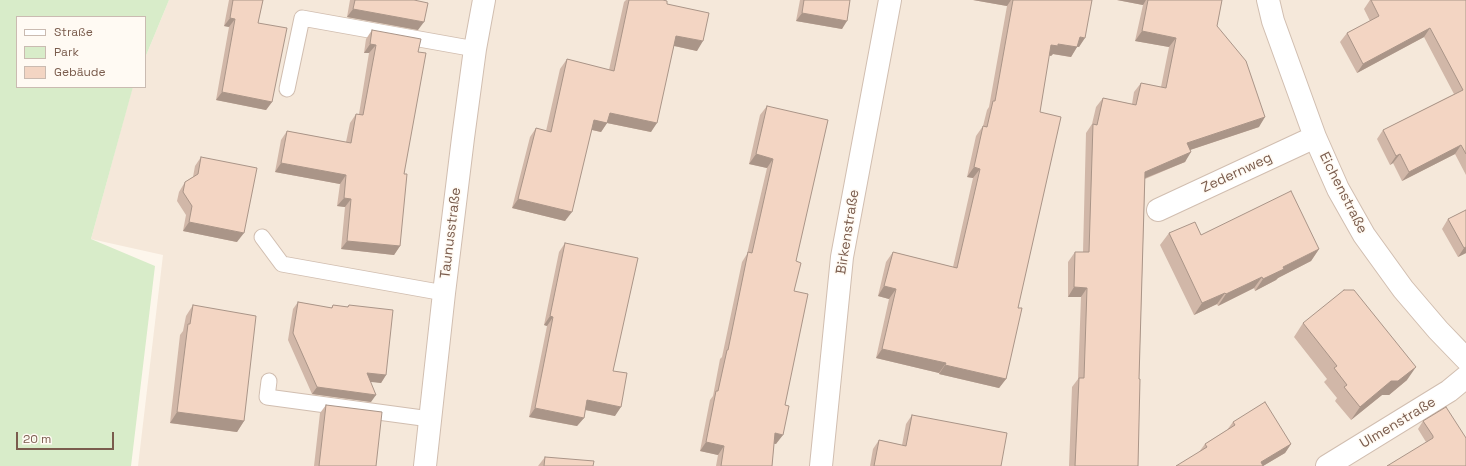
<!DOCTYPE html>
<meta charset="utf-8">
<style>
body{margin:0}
#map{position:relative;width:1466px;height:466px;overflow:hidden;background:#fdf6ec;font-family:"Space Grotesk",sans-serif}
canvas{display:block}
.legend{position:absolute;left:16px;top:16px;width:130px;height:72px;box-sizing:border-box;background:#fffaf3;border:1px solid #cabbb1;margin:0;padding:5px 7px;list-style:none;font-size:12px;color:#7a5c4d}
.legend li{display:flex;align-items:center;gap:8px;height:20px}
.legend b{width:20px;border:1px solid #cabbb1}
.scale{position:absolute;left:16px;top:432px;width:98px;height:18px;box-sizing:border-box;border:2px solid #7a5c4d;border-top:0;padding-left:5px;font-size:12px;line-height:14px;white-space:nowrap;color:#7a5c4d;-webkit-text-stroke:3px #fffaf3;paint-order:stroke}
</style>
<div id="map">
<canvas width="1466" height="466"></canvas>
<ul class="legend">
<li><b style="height:5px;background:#fff"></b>Straße</li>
<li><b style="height:11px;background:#d8ecc9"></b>Park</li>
<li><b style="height:11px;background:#f3d5c3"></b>Gebäude</li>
</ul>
<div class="scale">20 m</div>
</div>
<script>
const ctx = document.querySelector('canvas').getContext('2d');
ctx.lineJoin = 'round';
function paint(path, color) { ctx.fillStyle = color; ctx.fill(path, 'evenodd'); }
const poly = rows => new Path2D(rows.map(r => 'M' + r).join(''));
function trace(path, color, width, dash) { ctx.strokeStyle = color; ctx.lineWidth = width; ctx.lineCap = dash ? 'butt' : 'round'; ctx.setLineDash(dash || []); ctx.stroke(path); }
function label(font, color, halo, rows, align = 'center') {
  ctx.font = font + ' "Space Grotesk",sans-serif'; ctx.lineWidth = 3; ctx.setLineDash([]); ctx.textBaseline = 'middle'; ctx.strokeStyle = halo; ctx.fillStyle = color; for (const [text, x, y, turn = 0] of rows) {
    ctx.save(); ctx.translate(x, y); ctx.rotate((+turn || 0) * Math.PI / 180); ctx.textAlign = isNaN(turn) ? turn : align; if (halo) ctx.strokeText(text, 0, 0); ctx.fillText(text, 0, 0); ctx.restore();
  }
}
paint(poly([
 [169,0,1466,0,1466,466,138,466,163,255,91,239,131,93,133,87,145,87,145,58]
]), '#f5e8da');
paint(poly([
 [0,0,169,0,145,58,145,17,17,17,17,87,133,87,91,239,155,266,131,466,0,466]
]), '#d8ecc9');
const service = poly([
 [287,89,302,18,475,49],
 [262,237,282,264,444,293],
 [269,381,267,397,430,419]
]);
const minor = poly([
 [1268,0,1273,21,1315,137,1338,189,1364,235,1403,289,1438,330,1466,359],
 [1158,210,1315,137],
 [821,466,842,257,890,0],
 [1327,466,1449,391,1466,377]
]);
const tertiary = poly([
 [425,466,444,293,463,138,475,49,484,0]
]);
trace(service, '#d1beb0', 17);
trace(minor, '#d1beb0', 24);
trace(tertiary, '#d1beb0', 24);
trace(service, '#fff', 15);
trace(minor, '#fff', 22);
trace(tertiary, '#fff', 22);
paint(poly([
 [229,0,263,0,258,23,272,102,266,110,216,100,229,27,224,26],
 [350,0,414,0,418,30,347,17],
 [626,0,663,0,667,4,697,51,674,46,651,132,607,123,601,132,592,130,565,221,512,208,530,137,536,128,546,131,560,69,567,59,609,70,624,2],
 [800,0,850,0,842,29,796,21],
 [973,0,1092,0,1079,47,1077,47,1071,57,1053,54,1051,56,1049,55,1040,112,1018,308,1006,379,999,388,939,374,939,373,876,358,889,299,878,296,886,262,893,252,953,267,973,178,967,177,976,136,983,126,987,110,989,107,1007,6],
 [1117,0,1222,0,1217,26,1259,127,1190,150,1185,162,1145,179,1139,379,1138,466,1069,466,1072,387,1078,379,1081,297,1068,297,1068,262,1075,252,1083,252,1086,133,1092,124,1096,107,1103,98,1132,104,1134,92,1141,83,1161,87,1169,47,1135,41,1143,5],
 [1370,0,1466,0,1466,175,1455,154,1402,181,1393,163,1390,165,1377,139,1383,130,1454,94,1424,37,1357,73,1340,42,1347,33,1370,21,1364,9],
 [372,30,418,52,404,174,400,246,394,255,341,249,345,207,337,206,340,184,275,172,281,140,287,131,346,142,350,123,356,114,359,114,369,53,364,53,366,39],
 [767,106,796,261,794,291,776,444,774,444,772,466,716,466,718,455,700,451,710,400,713,396,720,359,722,357,742,262,747,254,767,168,749,164,760,115],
 [201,157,237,242,183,231,186,215,177,201,179,192,185,182,193,177,195,166],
 [1466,210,1466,253,1458,257,1442,229,1448,219],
 [1169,233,1201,235,1319,249,1311,261,1278,278,1276,280,1255,291,1254,288,1218,306,1217,304,1194,315,1160,245],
 [565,243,613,371,615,416,585,410,584,418,577,426,529,417,547,326,544,325,559,252],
 [298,302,331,308,333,305,347,307,349,305,386,375,381,383,370,381,371,402,312,394,288,340,293,309],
 [193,305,244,421,237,432,170,423,180,335,183,331,186,316],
 [1303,323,1407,380,1389,395,1382,395,1351,420,1335,401,1337,398,1324,382,1327,379,1294,337],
 [326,405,376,466,314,466,320,413],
 [912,415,1001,466,870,466,873,449,879,440,902,445,906,424],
 [1423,421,1466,438,1426,442,1418,429],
 [1233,422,1291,444,1285,453,1263,466,1199,452,1205,444,1227,430],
 [545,457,593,466,538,466]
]), '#d1b7a8');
paint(poly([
 [973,0,1011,0,1007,6],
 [1117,0,1146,0,1143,5],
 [353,9,424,22,418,30,347,17],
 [802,13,847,21,842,29,796,21],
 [230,18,235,19,229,27,224,26],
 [1430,28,1424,37,1357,73,1363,64],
 [1142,31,1176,38,1169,47,1135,41],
 [676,36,703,41,697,51,670,45],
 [1080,37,1085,38,1079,47,1073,46],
 [370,44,376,45,369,53,364,53],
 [1058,44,1077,47,1071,57,1053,54,1051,56,1044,54,1051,45],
 [222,92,272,102,266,110,216,100],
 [610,113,657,123,651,132,607,123,601,132,588,129,594,120],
 [1265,117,1259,127,1181,153,1187,143],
 [1461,145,1455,154,1402,181,1409,172],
 [1191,152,1185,162,1138,181,1145,172],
 [756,154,773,159,767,168,749,164],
 [1400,154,1393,163,1390,165,1396,156],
 [281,163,346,175,340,184,275,172],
 [974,167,980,169,973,178,967,177],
 [344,198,351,199,345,207,337,206],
 [518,199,572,212,565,221,512,208],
 [189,222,244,233,237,242,183,231],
 [347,241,400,246,394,255,341,249],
 [1466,247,1466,253,1458,257,1464,248],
 [1319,249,1311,261,1278,278,1276,280,1255,291,1263,279,1283,267],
 [1262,277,1254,288,1218,306,1226,294],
 [884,286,896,289,889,299,878,296],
 [1074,287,1087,288,1081,297,1068,297],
 [1225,293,1217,304,1194,315,1202,303],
 [550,316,553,317,547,326,544,325],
 [882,349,946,363,939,373,876,358],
 [945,365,1006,379,999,388,939,374],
 [1416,367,1407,380,1389,395,1382,395,1351,420,1360,407,1391,381],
 [367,373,386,375,381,383,362,381],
 [317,387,376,395,371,402,312,394],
 [587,400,621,407,615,416,581,409],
 [535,408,584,418,577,426,529,417],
 [177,412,244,421,237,432,170,423],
 [775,433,783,435,776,444,769,442],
 [706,442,724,446,718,455,700,451],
 [1291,444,1285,453,1263,466,1261,462]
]), '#aa9588');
const building = poly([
 [233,0,263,0,258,23,287,28,272,102,222,92,235,19,230,18,233,0],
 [355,0,414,0,428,3,424,22,353,9,355,0],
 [629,0,663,0,667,1,667,4,709,13,703,41,676,36,657,123,610,113,607,123,594,120,572,212,518,199,536,128,551,132,567,59,614,71,629,0],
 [804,0,850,0,847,21,802,13,804,0],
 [1013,0,1092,0,1085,38,1080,37,1077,47,1058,44,1058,46,1051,45,1040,112,1061,117,1018,308,1022,308,1006,379,945,365,946,363,882,349,896,289,884,286,893,252,957,268,980,169,974,167,983,126,987,127,993,101,995,101,1013,0],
 [1148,0,1222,0,1217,26,1246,61,1265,117,1187,143,1191,152,1145,172,1139,379,1140,379,1138,466,1075,466,1079,378,1084,378,1087,288,1074,287,1075,252,1089,252,1093,124,1097,125,1103,98,1136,105,1141,83,1166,88,1176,38,1142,31,1148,0],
 [1371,0,1466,0,1466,154,1461,145,1409,172,1400,154,1396,156,1383,130,1463,90,1430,28,1363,64,1347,33,1379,16,1371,0],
 [372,30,421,39,418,52,426,53,404,174,407,174,400,246,347,241,351,199,344,198,346,175,281,163,287,131,351,143,356,114,363,115,376,45,370,44,372,30],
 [767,106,828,120,796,261,801,263,794,291,808,294,785,405,789,406,783,435,775,433,772,466,721,466,724,446,706,442,716,391,718,391,727,350,728,350,748,252,752,253,773,159,756,154,767,106],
 [201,157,257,168,244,233,189,222,192,206,183,192,185,182,198,174,201,157],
 [1291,191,1319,249,1283,267,1284,269,1263,279,1262,277,1226,294,1225,293,1202,303,1169,233,1195,222,1201,235,1291,191],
 [1466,210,1466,247,1464,248,1448,219,1466,210],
 [565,243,638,258,613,371,627,373,621,407,587,400,584,418,535,408,553,317,550,316,565,243],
 [1344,290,1354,290,1416,367,1398,381,1391,381,1360,407,1344,387,1347,385,1334,368,1337,366,1303,323,1344,290],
 [298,302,332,308,333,305,348,307,349,305,393,310,386,375,367,373,376,395,317,387,293,333,298,302],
 [193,305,256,316,244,421,177,412,188,324,190,324,193,305],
 [1265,402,1291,444,1261,462,1263,466,1176,466,1207,447,1205,444,1235,425,1233,422,1265,402],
 [326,405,382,412,376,466,319,466,326,405],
 [1446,407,1466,438,1466,466,1387,466,1433,438,1433,436,1423,421,1446,407],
 [912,415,1007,433,1001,466,874,466,879,440,906,446,912,415],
 [545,457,594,461,593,466,544,466,545,457]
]);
paint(building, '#f3d5c3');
trace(building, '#aa9588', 1);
label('14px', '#7a5c4d', '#fffaf3', [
 ["Zedernweg",1237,173,-25],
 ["Eichenstraße",1343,193,63],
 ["Birkenstraße",848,232,-81],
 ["Taunusstraße",451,233,-83],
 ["Ulmenstraße",1398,423,-31]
]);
</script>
